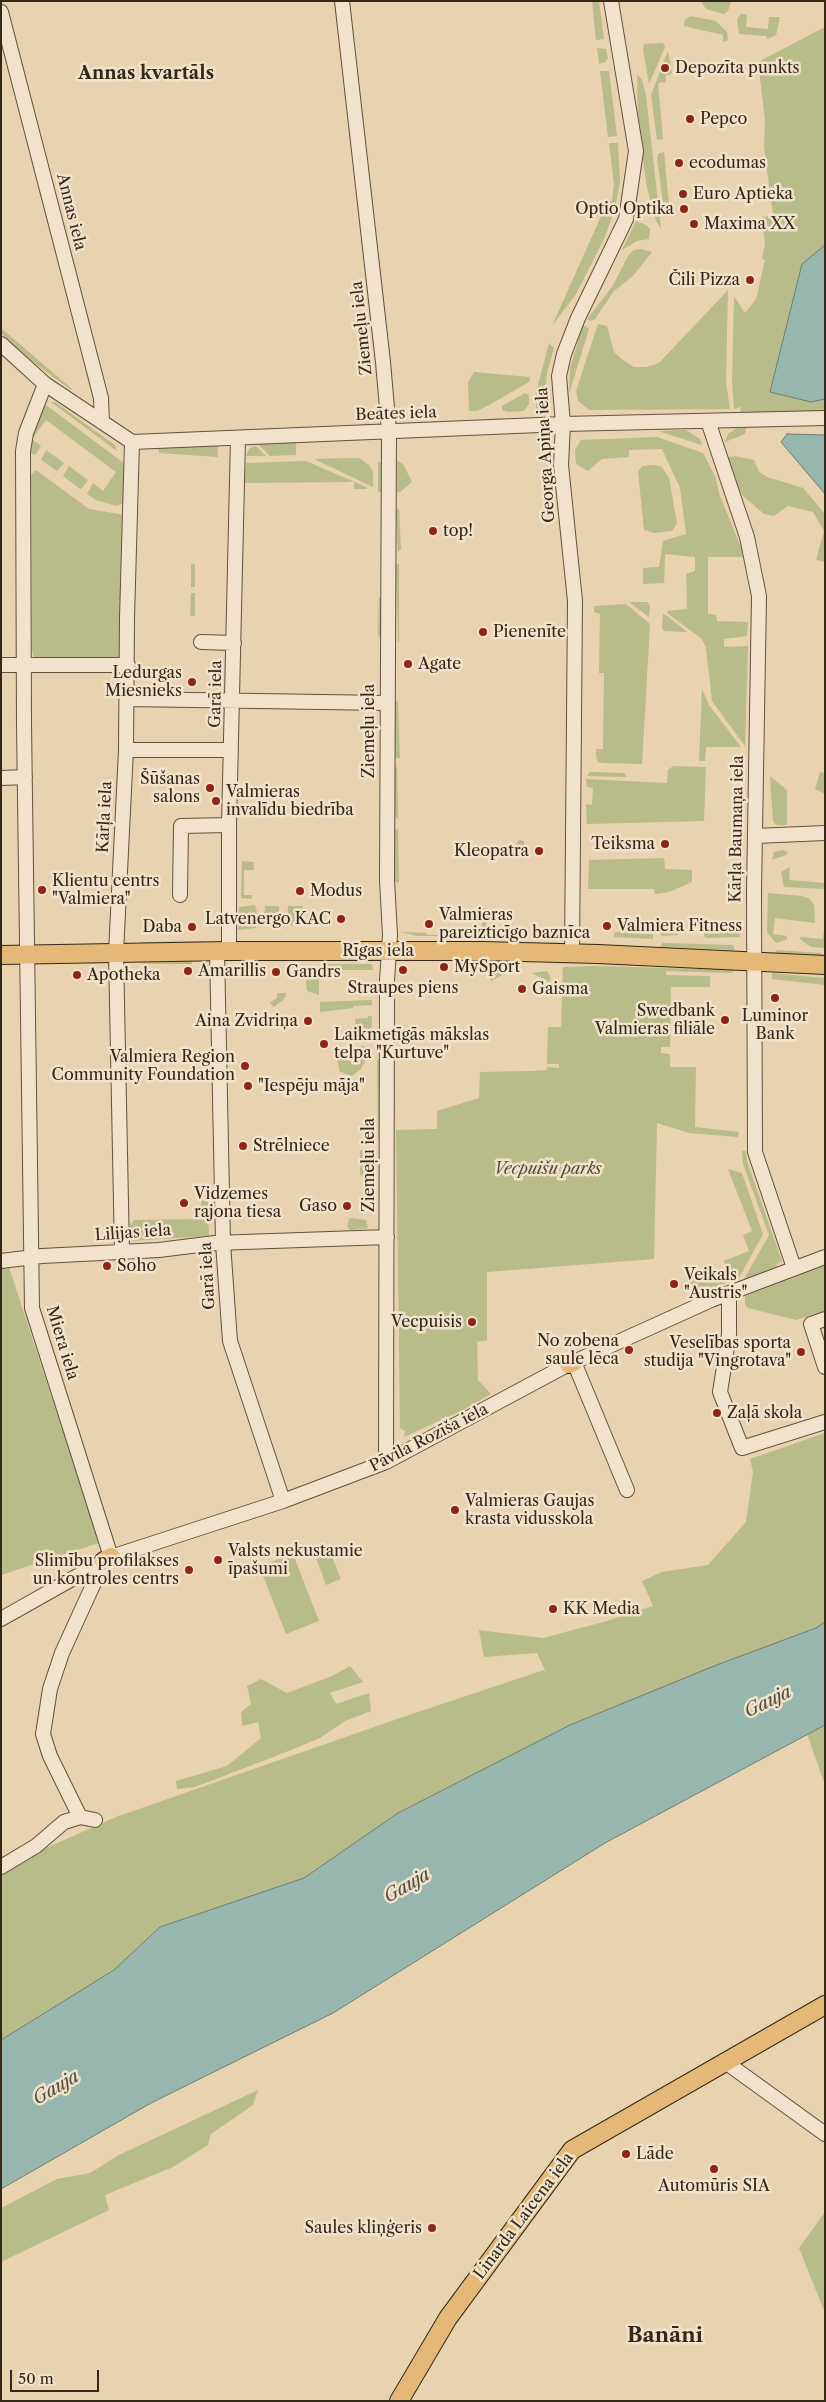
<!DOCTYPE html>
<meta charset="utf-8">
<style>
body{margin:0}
#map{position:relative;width:826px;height:2402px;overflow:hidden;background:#e8d2af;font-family:"Libre Caslon Text",serif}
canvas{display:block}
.frame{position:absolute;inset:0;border:2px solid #342817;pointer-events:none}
.scale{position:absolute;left:10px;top:2370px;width:89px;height:22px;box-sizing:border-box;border:2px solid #342817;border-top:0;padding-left:6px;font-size:15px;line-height:18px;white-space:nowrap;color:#342817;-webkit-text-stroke:4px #f0e2cb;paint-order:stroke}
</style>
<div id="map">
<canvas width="826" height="2402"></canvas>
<div class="frame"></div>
<div class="scale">50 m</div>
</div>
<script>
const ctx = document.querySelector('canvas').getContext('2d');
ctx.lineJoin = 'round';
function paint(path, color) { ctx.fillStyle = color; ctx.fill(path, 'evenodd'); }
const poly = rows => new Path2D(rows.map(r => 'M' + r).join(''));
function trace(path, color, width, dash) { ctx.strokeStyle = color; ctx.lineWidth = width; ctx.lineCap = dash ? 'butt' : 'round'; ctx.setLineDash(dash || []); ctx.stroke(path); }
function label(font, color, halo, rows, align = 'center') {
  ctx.font = font + ' "Libre Caslon Text",serif'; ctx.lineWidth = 5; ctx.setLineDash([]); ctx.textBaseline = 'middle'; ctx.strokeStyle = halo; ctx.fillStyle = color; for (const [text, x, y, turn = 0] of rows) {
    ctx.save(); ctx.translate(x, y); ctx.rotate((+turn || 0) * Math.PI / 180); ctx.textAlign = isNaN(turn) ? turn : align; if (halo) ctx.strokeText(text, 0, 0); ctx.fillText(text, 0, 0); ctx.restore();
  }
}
paint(poly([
 [592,1,599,1,604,39,596,40],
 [701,1,731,1,728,11,724,14,706,9],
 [741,14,747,15,746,27,768,29,769,17,780,17,776,35,767,39,766,36,739,34,737,19],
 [690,16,716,21,727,32,728,40,723,42,723,35,684,26,684,21],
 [825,27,825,418,738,421,741,407,734,409,732,381,734,296,745,313,756,299,765,260,762,259,765,244,762,217,776,215,773,215,764,147,765,120,758,62],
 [663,43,665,47,649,84,643,49,644,44],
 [597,48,606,49,608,58,605,62,599,64],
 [668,51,672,74,666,75,666,82,658,83,663,139,657,140,651,95],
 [600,71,609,71,617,136,608,137],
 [637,74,642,80,646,95,661,229,656,221,647,188,638,125],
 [609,143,618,143,620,182,615,208,606,206,608,201,612,201,614,184],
 [664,152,670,216,665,217,657,157,659,153],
 [602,214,612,217,604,239,576,294,552,326],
 [636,221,646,225,650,229,649,239,637,241,622,250],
 [641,249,652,252,633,276,614,291,595,319,591,321,587,319,612,287,628,256,634,250],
 [728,290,726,382,730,409,589,410,578,401,576,391,598,324,607,326,614,352,623,360,634,367,647,367,659,363],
 [583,325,589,329,569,394,570,368],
 [1,328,72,389,71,390,25,356,1,333],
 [549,343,554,348,547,373,545,402,543,409,536,414,536,393],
 [474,372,530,377,529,382,491,404,477,411,469,411,468,382],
 [525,393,529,395,529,404,524,411,509,412,502,410,502,406],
 [51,402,55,402,115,445,117,451],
 [46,405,125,464,124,503,116,506,96,500,87,494,93,483,103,491,116,472,46,420,32,439,41,446,35,455,31,453,28,447,42,408],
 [738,427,746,427,745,434,725,442,728,434],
 [686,430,700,439,702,445,658,431],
 [657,437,703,453,715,476,720,496,745,557,708,557,708,614,716,615,717,621,748,622,747,636,724,639,724,647,748,646,745,746,712,701,706,648,702,639,667,613,668,611,687,609,686,574,695,571,695,557,665,554,664,583,643,584,643,568,659,567,663,541,686,534,680,488,662,449,629,450,629,457,602,459,588,471,576,464,575,450,581,440],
 [296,441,296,455,270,456,258,444],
 [158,446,218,446,218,457,159,453],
 [254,446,257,447,266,456,246,456,249,449],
 [46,450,64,463,57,471,41,460],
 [735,456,754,460,759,472,767,477,803,488,825,514,825,562,816,560,824,531,813,512,788,506,774,516,764,514,743,496,737,485,728,457],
 [349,458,359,458,369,465,373,471,373,487,314,459],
 [306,461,366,487,367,489,354,489,354,482,244,483,246,463],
 [397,461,403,464,412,482,399,493,397,491],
 [378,462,384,462,383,492,378,492],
 [655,465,662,467,669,478,677,523,672,531,654,533,644,530,638,472,642,466],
 [69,466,88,480,82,488,80,489,63,476],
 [36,470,89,509,125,515,121,655,118,660,38,660,34,657,32,650,31,475],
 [399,509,401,549,398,552,396,514,396,510],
 [191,564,195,564,195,587,191,587],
 [399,564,399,641,398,643,396,565],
 [191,593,195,593,195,616,190,616],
 [379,597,382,599,383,643,378,635],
 [629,602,648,602,650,607,649,617],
 [626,604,650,624,642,764,603,763,598,762,596,756,596,749,603,749,604,673,599,673,600,614,594,612,594,606],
 [663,614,666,615,687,632,664,631,662,628],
 [702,689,709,705,741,747,706,747,705,761,699,761],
 [398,701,400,758,395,758,394,702],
 [397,766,398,819,394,815,394,771],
 [673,766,706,767,704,821,587,824,586,804,592,805,593,788,587,787,586,779,667,783,668,770],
 [590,772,624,773,627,777,587,776],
 [820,772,825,773,825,794,815,789],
 [770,776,787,790,787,825,776,825,773,821],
 [398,829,399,882,398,883,395,881,394,830],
 [519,840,524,841,524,859,519,858,515,853,514,847],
 [783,850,788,852,786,855,772,860,774,852],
 [664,858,665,869,692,870,692,882,669,892,655,894,654,889,588,889,589,860],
 [242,861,254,862,254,870,244,870,244,895,252,895,252,899,241,898],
 [790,867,789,880,825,883,825,889,784,887,781,872],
 [768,893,802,896,810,899,814,905,815,923,775,918,773,934,787,936,787,939,777,943,774,941,767,932],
 [255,905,257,913,260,913,260,919,256,920,256,928,238,930,239,907],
 [265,906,279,906,280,925,264,925],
 [288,906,303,906,303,926,287,925],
 [482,908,487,908,486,933,468,936,416,936,402,932,426,933,427,935,438,935,438,933,478,933,482,926],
 [825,920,825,948,811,947,801,940,800,937,823,939],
 [662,928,676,928,678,935,662,936,660,934],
 [705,929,737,931,740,932,740,937,706,938,704,936],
 [614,932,653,934,653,939,614,937],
 [205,941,205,943,141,943,142,942],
 [663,943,733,945,735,950,660,947],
 [777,950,821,953,825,956,774,953],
 [192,961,192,964,142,964,142,963],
 [327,964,372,964,373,970,326,970,324,965],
 [594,966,735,970,731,973,666,971,666,975,710,976,710,987,671,987,670,1047,661,1047,661,1053,670,1054,670,1067,696,1067,695,1127,739,1132,738,1137,689,1133,657,1123,654,1259,487,1272,487,1340,477,1342,478,1380,491,1394,459,1412,404,1437,405,1431,400,1428,396,1130,437,1129,437,1111,479,1098,480,1072,530,1071,547,1070,547,1067,559,1068,559,1064,547,1064,548,1027,561,1027,563,967],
 [309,967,319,969,319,995,307,991,305,976,293,974,293,968],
 [489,970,505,971,506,973,491,981],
 [547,971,551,978,549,982,532,973],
 [772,973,825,978,825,985,772,979],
 [277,993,286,993,286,995,283,1000,274,1007,270,1003,277,998],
 [372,1000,372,1005,353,1006,353,1008,320,1012,320,1002],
 [368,1016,372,1016,371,1042,357,1042,355,1019,368,1018],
 [358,1046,372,1047,372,1052,368,1054,361,1069,352,1076,340,1072,336,1055,358,1053],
 [380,1059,381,1137,378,1140,377,1060],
 [360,1150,365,1150,375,1159,374,1207,364,1206,364,1176,360,1175],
 [742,1151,746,1151,747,1161,782,1261,776,1264,779,1270,743,1281,769,1235,743,1164],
 [728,1169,742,1173,763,1234,739,1278,698,1294,695,1289,684,1293,681,1285,727,1268,724,1261,749,1251,743,1235,752,1231],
 [208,1199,209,1236,131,1241,129,1227,134,1220,202,1219,201,1201],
 [349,1218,366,1220,368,1228,350,1230,347,1226],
 [8,1264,99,1543,1,1575,1,1266],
 [825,1266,825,1311,796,1320,748,1308,745,1305,745,1296],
 [825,1433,825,1622,816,1628,570,1725,398,1813,304,1878,160,1927,114,1970,1,2040,1,1868,116,1817,403,1717,544,1670,546,1672,537,1653,484,1657,479,1630,543,1638,607,1621,653,1606,642,1581,662,1572,708,1565,746,1522,753,1472,750,1459],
 [329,1549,341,1579,326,1585,315,1555],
 [293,1554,319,1621,286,1634,259,1566],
 [350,1666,363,1682,330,1693,336,1704,369,1693,371,1711,345,1721,320,1738,281,1754,195,1787,177,1789,176,1781,227,1766,261,1738,258,1722,242,1726,241,1712,251,1704,247,1686,261,1679,287,1693,332,1676],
 [825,1725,825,1785,807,1734],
 [258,2090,253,2105,211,2134,208,2145,173,2167,105,2195,109,2210,1,2262,1,2208,57,2179,90,2173,119,2155],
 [825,2212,825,2313,799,2248]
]), '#b8bb8a');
const water = poly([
 [825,245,825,399,811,402,770,392,802,264,825,245],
 [787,434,825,435,825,494,781,442,787,434],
 [825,1622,825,1725,605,1843,333,2013,151,2103,1,2189,1,2040,114,1970,160,1927,304,1878,398,1813,570,1725,714,1666,816,1628,825,1622]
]);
paint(water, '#97b7ae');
trace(water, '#6f7e72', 1);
const minor = poly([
 [342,1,383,362,389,431,387,880,390,935,387,981,386,1462],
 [1,12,101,398,102,422],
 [1,344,45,384,132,442,563,424,825,418],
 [45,384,26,433,23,451,24,724,32,1308,111,1557,283,1501,386,1462,569,1364],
 [708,421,747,537,759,596,754,891,755,1152,794,1268],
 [201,642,234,643],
 [1,665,128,665],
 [128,699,386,703],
 [126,750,231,750],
 [1,778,25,777],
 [755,836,825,833],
 [180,895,181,826,229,825],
 [217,951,223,1243,230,1341,283,1501],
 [229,951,229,825,238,438],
 [572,954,575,601,561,465,563,424,559,376,564,354,578,318,626,219,636,151,611,1],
 [122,1253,116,953,126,750,127,618,132,442],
 [1,1261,42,1256,159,1250,215,1243,387,1237],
 [729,1293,729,1334,720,1392,742,1448,825,1422],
 [825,1319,811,1324,825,1367],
 [627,1490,574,1362,711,1300,825,1257],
 [1,1619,104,1561],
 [80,1817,50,1756,43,1734,50,1689,62,1653,104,1561],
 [1,1867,36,1846,64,1822,80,1817,95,1820],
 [724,2061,825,2134]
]);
const major = poly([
 [1,955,229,951,483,951,598,954,825,965],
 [569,1364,574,1362],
 [104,1561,111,1557],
 [399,2401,448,2318,572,2150,825,2005]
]);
trace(minor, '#61523d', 16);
trace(major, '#342817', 20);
trace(minor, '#f0e2cb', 14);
trace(major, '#e4b978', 18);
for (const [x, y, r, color] of [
 [665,68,5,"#8f2418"],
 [690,119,5,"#8f2418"],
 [679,163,5,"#8f2418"],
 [683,194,5,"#8f2418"],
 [684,209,5,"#8f2418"],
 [694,224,5,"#8f2418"],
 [750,280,5,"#8f2418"],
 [433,531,5,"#8f2418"],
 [483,632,5,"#8f2418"],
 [408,664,5,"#8f2418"],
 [192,682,5,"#8f2418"],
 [210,788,5,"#8f2418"],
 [216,801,5,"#8f2418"],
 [665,844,5,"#8f2418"],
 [539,851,5,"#8f2418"],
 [42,890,5,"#8f2418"],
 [300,891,5,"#8f2418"],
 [341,919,5,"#8f2418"],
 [429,924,5,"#8f2418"],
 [607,926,5,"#8f2418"],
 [192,927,5,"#8f2418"],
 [444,967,5,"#8f2418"],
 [403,970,5,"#8f2418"],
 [188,971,5,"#8f2418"],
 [276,972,5,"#8f2418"],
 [77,975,5,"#8f2418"],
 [522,989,5,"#8f2418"],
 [775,998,5,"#8f2418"],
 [725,1020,5,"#8f2418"],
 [308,1021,5,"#8f2418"],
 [324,1044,5,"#8f2418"],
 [245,1066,5,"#8f2418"],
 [248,1086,5,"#8f2418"],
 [243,1146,5,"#8f2418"],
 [184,1203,5,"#8f2418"],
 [347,1206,5,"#8f2418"],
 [107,1266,5,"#8f2418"],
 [674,1284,5,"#8f2418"],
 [472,1322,5,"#8f2418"],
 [629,1350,5,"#8f2418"],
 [801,1352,5,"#8f2418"],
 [717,1413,5,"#8f2418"],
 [455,1510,5,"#8f2418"],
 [218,1560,5,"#8f2418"],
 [189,1570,5,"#8f2418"],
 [553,1609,5,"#8f2418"],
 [626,2154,5,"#8f2418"],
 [714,2169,5,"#8f2418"],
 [432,2228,5,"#8f2418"]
]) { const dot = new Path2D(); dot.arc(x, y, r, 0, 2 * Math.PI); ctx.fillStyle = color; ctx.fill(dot); trace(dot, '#f0e2cb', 2); }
label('16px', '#342817', '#f0e2cb', [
 ["Depozīta punkts",675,68],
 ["Pepco",700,119],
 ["ecodumas",689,163],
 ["Euro Aptieka",693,194],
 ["Optio Optika",674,209,"right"],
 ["Maxima XX",704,224],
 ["Čili Pizza",740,280,"right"],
 ["top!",443,531],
 ["Pienenīte",493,632],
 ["Agate",418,664],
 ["Ledurgas",182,673,"right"],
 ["Miesnieks",182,691,"right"],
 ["Šūšanas",200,779,"right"],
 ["salons",200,797,"right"],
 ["Valmieras",226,792],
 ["invalīdu biedrība",226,810],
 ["Teiksma",655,844,"right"],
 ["Kleopatra",529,851,"right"],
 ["Klientu centrs",52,881],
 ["\"Valmiera\"",52,899],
 ["Modus",310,891],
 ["Valmieras",439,915],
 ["pareizticīgo baznīca",439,933],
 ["Latvenergo KAC",331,919,"right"],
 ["Valmiera Fitness",617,926],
 ["Daba",182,927,"right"],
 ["MySport",454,967],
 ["Amarillis",198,971],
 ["Gandrs",286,972],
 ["Apotheka",87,975],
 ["Straupes piens",403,988,"center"],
 ["Gaisma",532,989],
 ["Swedbank",715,1011,"right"],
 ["Valmieras filiāle",715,1029,"right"],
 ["Luminor",775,1016,"center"],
 ["Bank",775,1034,"center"],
 ["Aina Zvidriņa",298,1021,"right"],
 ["Laikmetīgās mākslas",334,1035],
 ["telpa \"Kurtuve\"",334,1053],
 ["Valmiera Region",235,1057,"right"],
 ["Community Foundation",235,1075,"right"],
 ["\"Iespēju māja\"",258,1086],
 ["Strēlniece",253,1146],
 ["Vidzemes",194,1194],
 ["rajona tiesa",194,1212],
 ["Gaso",337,1206,"right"],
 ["Soho",117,1266],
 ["Veikals",684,1275],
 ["\"Austris\"",684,1293],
 ["Vecpuisis",462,1322,"right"],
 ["No zobena",619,1341,"right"],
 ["saule lēca",619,1359,"right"],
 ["Veselības sporta",791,1343,"right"],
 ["studija \"Vingrotava\"",791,1361,"right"],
 ["Zaļā skola",727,1413],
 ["Valmieras Gaujas",465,1501],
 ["krasta vidusskola",465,1519],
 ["Valsts nekustamie",228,1551],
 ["īpašumi",228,1569],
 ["Slimību profilakses",179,1561,"right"],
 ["un kontroles centrs",179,1579,"right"],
 ["KK Media",563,1609],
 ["Lāde",636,2154],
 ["Automūris SIA",714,2186,"center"],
 ["Saules kliņģeris",422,2228,"right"]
], 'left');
label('16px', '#342817', '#f0e2cb', [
 ["Annas iela",71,212,76],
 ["Ziemeļu iela",362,328,-96],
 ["Beātes iela",396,414,-2],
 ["Georga Apiņa iela",546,455,-93],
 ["Garā iela",216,694,-89],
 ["Ziemeļu iela",369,731,-90],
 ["Kārļa iela",105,817,-87],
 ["Kārļa Baumaņa iela",737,829,-89],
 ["Rīgas iela",378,951],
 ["Ziemeļu iela",369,1165,-90],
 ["Lilijas iela",133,1233,-4],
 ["Garā iela",208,1276,-93],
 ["Miera iela",62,1343,73],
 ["Pāvila Rozīša iela",429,1438,-27],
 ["Linarda Laicena iela",524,2216,-53]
]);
label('italic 16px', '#554d34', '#f0e2cb', [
 ["Vecpuišu parks",548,1169]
]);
label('bold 18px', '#342817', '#f0e2cb', [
 ["Annas kvartāls",146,74]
]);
label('italic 18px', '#4d4c3d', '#f0e2cb', [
 ["Gauja",768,1702,-26],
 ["Gauja",407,1886,-30],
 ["Gauja",56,2088,-30]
]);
label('bold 21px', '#342817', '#f0e2cb', [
 ["Banāni",665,2336]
]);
</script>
